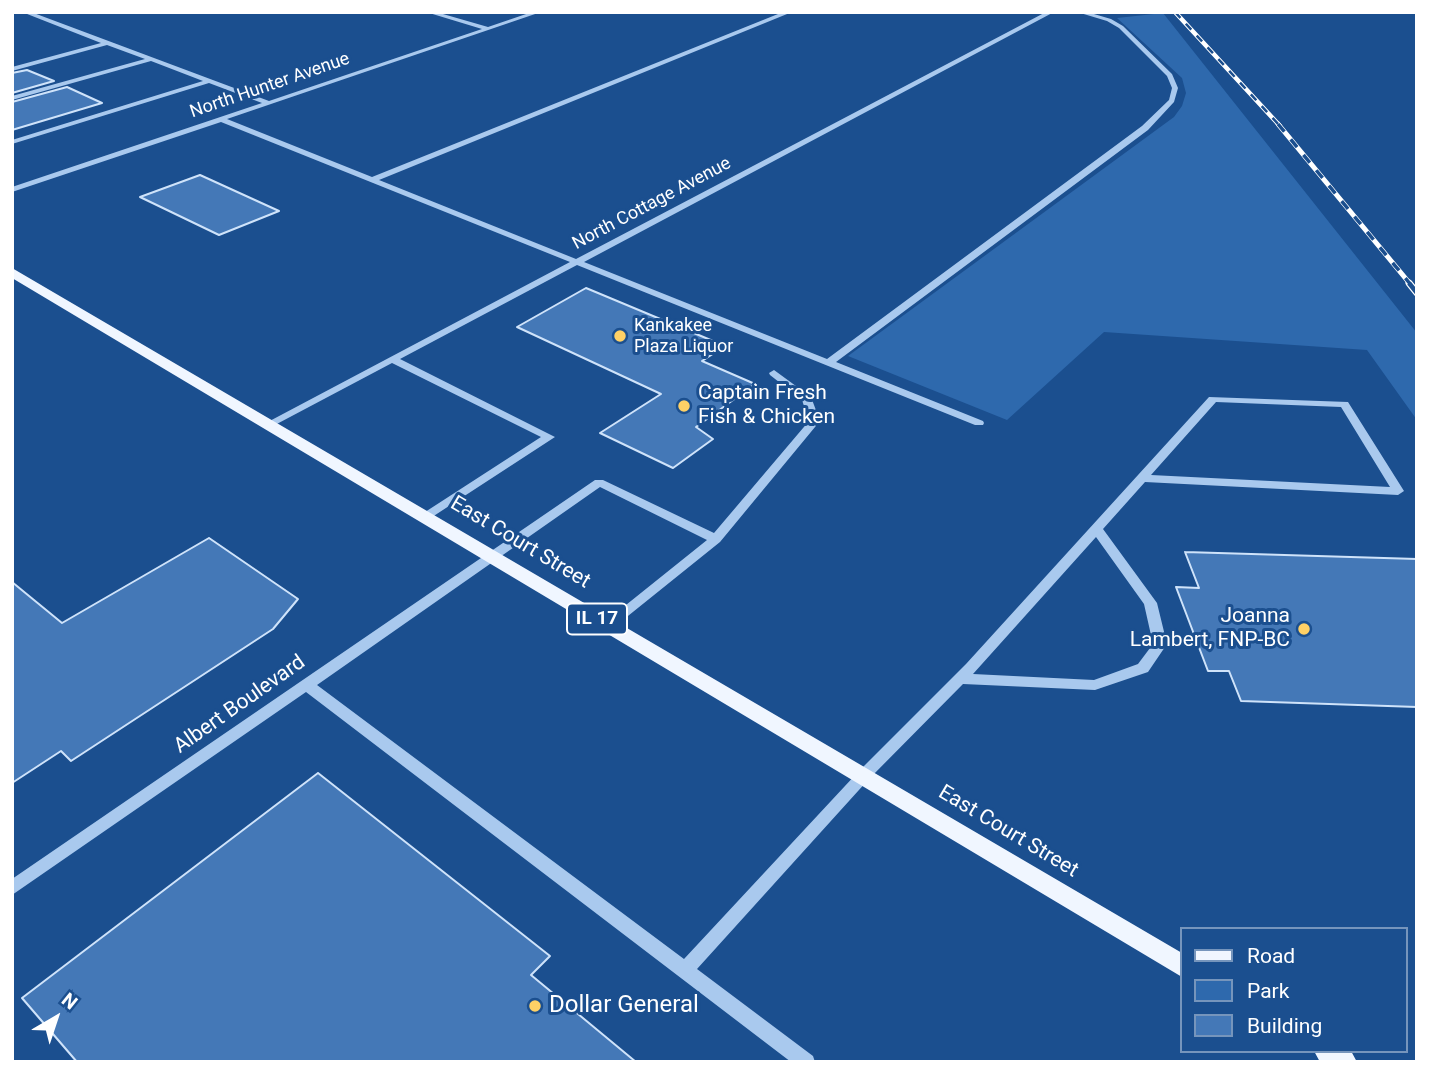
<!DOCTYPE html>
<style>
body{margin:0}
#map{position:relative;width:1429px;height:1074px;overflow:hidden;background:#1b4f8f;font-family:Roboto,sans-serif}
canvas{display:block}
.frame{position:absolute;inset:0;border:14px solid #fff;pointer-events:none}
.legend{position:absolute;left:1180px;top:927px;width:228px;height:126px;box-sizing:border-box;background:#1b4f8f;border:2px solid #7695bc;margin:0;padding:9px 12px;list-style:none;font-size:21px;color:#fff}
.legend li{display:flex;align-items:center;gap:14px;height:35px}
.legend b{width:35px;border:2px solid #7695bc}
.north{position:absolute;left:21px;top:983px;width:70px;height:70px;-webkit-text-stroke:5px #1b4f8f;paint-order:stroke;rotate:39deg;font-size:19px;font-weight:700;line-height:28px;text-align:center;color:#fff}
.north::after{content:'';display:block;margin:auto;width:24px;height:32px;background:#fff;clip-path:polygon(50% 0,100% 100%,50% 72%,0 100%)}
</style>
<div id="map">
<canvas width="1429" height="1074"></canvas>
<div class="frame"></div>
<ul class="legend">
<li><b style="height:9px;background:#f0f6ff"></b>Road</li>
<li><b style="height:19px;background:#2e69ad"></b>Park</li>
<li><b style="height:19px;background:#4478b7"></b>Building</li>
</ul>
<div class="north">N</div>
</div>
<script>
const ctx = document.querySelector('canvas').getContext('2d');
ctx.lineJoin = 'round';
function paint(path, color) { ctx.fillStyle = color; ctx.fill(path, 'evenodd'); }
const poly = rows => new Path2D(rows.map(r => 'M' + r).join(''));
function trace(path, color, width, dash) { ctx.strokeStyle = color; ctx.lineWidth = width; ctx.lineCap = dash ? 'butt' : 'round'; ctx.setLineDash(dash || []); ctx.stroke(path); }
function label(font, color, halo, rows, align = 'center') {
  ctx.font = font + ' Roboto,sans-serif'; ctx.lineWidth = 6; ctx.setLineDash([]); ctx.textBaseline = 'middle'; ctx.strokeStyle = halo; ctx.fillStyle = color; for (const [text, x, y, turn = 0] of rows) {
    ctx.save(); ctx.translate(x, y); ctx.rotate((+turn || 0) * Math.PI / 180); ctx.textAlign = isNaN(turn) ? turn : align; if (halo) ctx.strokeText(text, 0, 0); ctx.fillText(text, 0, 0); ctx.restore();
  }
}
paint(poly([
 [1163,13,1417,333,1417,420,1367,350,1104,332,1007,420,848,356,1174,117,1182,106,1186,93,1182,78,1117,18]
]), '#2e69ad');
const building = poly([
 [27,70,54,81,12,93,12,73,27,70],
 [67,87,102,103,12,130,12,102,67,87],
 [200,175,279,211,219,235,140,197,200,175],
 [586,288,725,346,702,361,755,384,696,427,713,439,673,468,600,433,661,394,517,327,586,288],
 [209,538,298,599,273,629,71,761,61,751,12,783,12,582,62,623,209,538],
 [1185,552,1417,559,1417,707,1241,701,1229,671,1208,671,1176,587,1199,588,1185,552],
 [318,773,550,956,531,975,636,1062,77,1062,22,998,318,773]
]);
paint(building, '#4478b7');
trace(building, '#cfe3fa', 2);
paint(poly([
 [22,12,31,12,269,101,482,29,426,12,436,12,488,27,532,12,541,12,227,119,372,177,783,12,792,12,379,180,576,259,1046,12,1054,12,584,262,827,359,1142,126,1169,100,1172,88,1167,76,1119,28,1107,21,1077,12,1087,12,1111,19,1123,26,1172,74,1178,88,1174,102,1148,130,836,362,983,421,984,423,983,425,975,425,577,265,400,359,555,437,426,521,422,520,420,517,422,514,541,437,392,363,273,426,269,427,264,424,570,262,221,122,12,192,12,187,262,103,209,83,12,144,12,140,203,81,151,61,12,100,12,96,145,59,107,45,12,71,12,67,101,43,22,12],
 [774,370,811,397,820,421,720,542,613,628,603,628,601,625,707,540,600,487,317,685,684,959,858,772,966,664,1209,397,1348,402,1404,491,1398,495,1145,482,1103,529,1157,603,1167,644,1148,672,1095,690,963,684,868,780,697,969,813,1056,815,1062,791,1062,306,692,12,895,12,879,595,480,603,480,714,533,809,421,802,400,770,375,769,373,774,370],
 [1216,402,1341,407,1390,487,1151,475,1216,402],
 [1096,537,1144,604,1153,644,1138,664,1094,680,973,674,1096,537]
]), '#a9c9ee');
paint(poly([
 [12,268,1182,953,1182,977,12,278,12,268],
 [1314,1051,1351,1051,1357,1062,1320,1062,1314,1051]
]), '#f0f6ff');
const railFar2 = poly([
 [1175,12,1280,126]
]);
const railFar1 = poly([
 [1278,124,1411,285]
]);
const rail = poly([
 [1409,283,1417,293]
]);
trace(railFar2, '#fff', 4.5);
trace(railFar1, '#fff', 5);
trace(rail, '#fff', 7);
trace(railFar2, '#1b4f8f', 2.5, [8]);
trace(railFar1, '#1b4f8f', 3.5, [10]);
trace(rail, '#1b4f8f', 4.5, [13]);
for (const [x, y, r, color] of [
 [620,336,7,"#ffd166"],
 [684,406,7,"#ffd166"],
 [1304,629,7,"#ffd166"],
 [535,1006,7,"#ffd166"]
]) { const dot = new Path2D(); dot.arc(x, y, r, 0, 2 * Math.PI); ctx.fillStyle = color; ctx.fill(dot); trace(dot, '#1b4f8f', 2.5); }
label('18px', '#fff', '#1b4f8f', [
 ["North Hunter Avenue",270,86,-19],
 ["North Cottage Avenue",652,204,-28]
]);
label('18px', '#fff', '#1b4f8f', [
 ["Kankakee",634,326],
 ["Plaza Liquor",634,347]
], 'left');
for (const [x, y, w] of [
 [597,619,60]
]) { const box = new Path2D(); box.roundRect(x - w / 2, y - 15.5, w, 31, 5); ctx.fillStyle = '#1b4f8f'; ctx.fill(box); trace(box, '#fff', 2); }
label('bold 19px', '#fff', null, [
 ["IL 17",597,619]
]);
label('21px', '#fff', '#1b4f8f', [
 ["Captain Fresh",698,394],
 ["Fish & Chicken",698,418],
 ["Joanna",1290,617,"right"],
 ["Lambert, FNP-BC",1290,641,"right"]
], 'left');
label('21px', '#fff', '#1b4f8f', [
 ["East Court Street",520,543,31],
 ["Albert Boulevard",240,705,-35],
 ["East Court Street",1008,832,31]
]);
label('24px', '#fff', '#1b4f8f', [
 ["Dollar General",549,1006]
], 'left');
</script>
